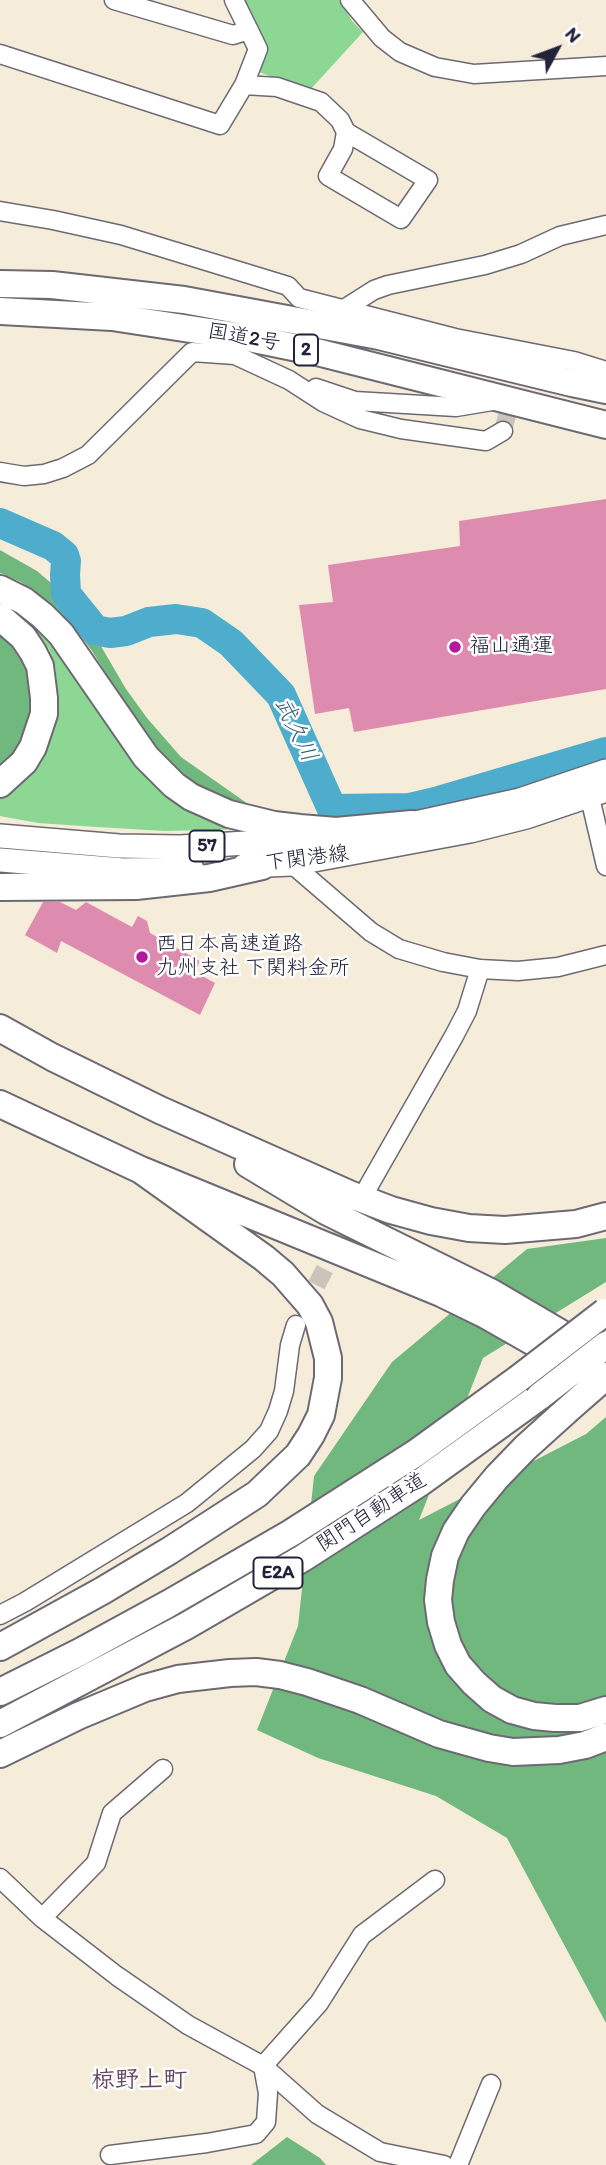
<!DOCTYPE html>
<meta charset="utf-8">
<style>
body{margin:0}
#map{position:relative;width:606px;height:2165px;overflow:hidden;background:#f5edda;font-family:Itim,sans-serif}
canvas{display:block}
.north{position:absolute;left:522px;top:14px;width:70px;height:70px;-webkit-text-stroke:5px #fff;paint-order:stroke;rotate:49deg;font-size:19px;font-weight:700;line-height:28px;text-align:center;color:#22223b}
.north::after{content:'';display:block;margin:auto;width:24px;height:32px;background:#22223b;clip-path:polygon(50% 0,100% 100%,50% 72%,0 100%)}
</style>
<div id="map">
<canvas width="606" height="2165"></canvas>
<div class="north">N</div>
</div>
<script>
const ctx = document.querySelector('canvas').getContext('2d');
ctx.lineJoin = 'round';
function paint(path, color) { ctx.fillStyle = color; ctx.fill(path, 'evenodd'); }
const poly = rows => new Path2D(rows.map(r => 'M' + r).join(''));
function trace(path, color, width, dash) { ctx.strokeStyle = color; ctx.lineWidth = width; ctx.lineCap = dash ? 'butt' : 'round'; ctx.setLineDash(dash || []); ctx.stroke(path); }
function label(font, color, halo, rows, align = 'center') {
  ctx.font = font + ' Itim,"Klee One",sans-serif'; ctx.lineWidth = 5; ctx.setLineDash([]); ctx.textBaseline = 'middle'; ctx.strokeStyle = halo; ctx.fillStyle = color; for (const [text, x, y, turn = 0] of rows) {
    ctx.save(); ctx.translate(x, y); ctx.rotate((+turn || 0) * Math.PI / 180); ctx.textAlign = isNaN(turn) ? turn : align; if (halo) ctx.strokeText(text, 0, 0); ctx.fillText(text, 0, 0); ctx.restore();
  }
}
paint(poly([
 [243,0,340,0,352,21,363,32,309,91,259,72,265,45],
 [11,602,246,829,165,831,97,827,38,823,0,816,0,794,36,766,48,747,58,717,59,700,55,666,49,649,24,617,6,604]
]), '#8cd794');
paint(poly([
 [0,550,37,571,58,589,69,589,98,629,102,648,126,689,147,718,181,757,251,806,222,797,185,778,146,738,92,651,76,630,49,602,21,582,0,573],
 [0,633,24,658,32,683,32,713,23,740,11,758,0,766],
 [606,1238,606,1282,483,1358,419,1520,586,1434,606,1417,606,2023,507,1838,436,1796,318,1758,257,1730,298,1626,314,1476,392,1362,527,1249],
 [287,2137,320,2158,326,2165,251,2165]
]), '#71b87e');
trace(poly([
 [0,523,53,546,64,555,66,561,65,575,66,594,95,630,110,633,126,631,149,622,176,619,202,623,231,643,281,695,332,809,409,808,439,801,606,752]
]), '#4eadcd', 30);
paint(poly([
 [606,499,606,689,354,732,349,708,315,714,299,605,333,602,328,565,460,546,459,521],
 [43,902,60,902,76,910,86,902,132,927,138,916,147,921,150,933,200,961,195,972,215,983,200,1015,61,941,57,953,25,935]
]), '#dd8cb0');
trace(poly([
 [503,431,521,360],
 [304,1309,354,1213]
]), '#cbc4ba', 18, [18, 9]);
const minor = poly([
 [114,0,233,35,249,30],
 [350,0,382,38,400,52,435,67,474,74,606,66],
 [0,54,220,125,244,85,258,49,234,0],
 [244,85,277,87,321,102,340,120,346,132,343,149,328,176,401,219,428,180,346,132],
 [0,211,53,220,121,235,288,286,299,298,455,338,574,361,606,371],
 [344,309,374,290,388,285,485,265,521,254,560,236,606,225],
 [316,388,355,401,456,407,492,401],
 [0,472,24,476,44,474,63,468,88,455,192,352,235,355,289,380,323,402,360,419,401,429,486,441,503,431],
 [587,785,606,866],
 [292,864,371,932,399,949,443,962,480,969,518,971,558,967,606,955],
 [368,1187,454,1036,467,1011,480,969],
 [0,1615,25,1602,187,1503,253,1449,269,1431,278,1411,284,1391,290,1345,296,1325],
 [0,1878,42,1918,117,1976,188,2025,263,2066,317,2114,380,2152,444,2165],
 [42,1918,96,1863,112,1813,163,1769],
 [263,2066,319,2003,362,1935,435,1880],
 [110,2155,207,2143,256,2134,266,2122,268,2093,263,2066],
 [458,2165,491,2084]
]);
const major = poly([
 [393,828,520,800,606,771],
 [0,836,119,846,180,847,329,838],
 [0,860,123,870,192,869],
 [244,866,292,864,470,831,526,817,606,790]
]);
const highway = poly([
 [0,284,52,285,184,300,379,336,572,383,606,390],
 [0,311,112,317,249,338,317,352,606,425],
 [0,589,24,601,43,616,61,634,146,757,174,785,191,797,229,814,274,825,300,828,336,831,412,824],
 [0,617,23,637,33,652,40,666,44,698,44,714,33,747,24,762,0,784],
 [0,887,136,886,209,878,262,866],
 [0,1028,52,1057,160,1110,349,1194,391,1210,431,1221,469,1228,505,1230,576,1224,606,1216],
 [0,1104,141,1170,441,1293,484,1314,570,1363],
 [248,1164,326,1211,492,1293,589,1350],
 [566,1411,525,1448,497,1477,473,1506,456,1531,445,1556,440,1580,438,1600,441,1622,448,1645,458,1665,474,1683,492,1699,512,1710,534,1716,555,1718,580,1718,606,1710],
 [0,1647,102,1591,169,1551,257,1494,298,1455,311,1435,321,1415,328,1378,328,1358,319,1322,310,1305,283,1274,264,1258,141,1170],
 [0,1692,80,1652,168,1604,291,1533,416,1453,518,1379],
 [0,1724,186,1626,303,1558,421,1482,540,1396],
 [0,1754,78,1716,145,1688,178,1679,230,1673,256,1672,280,1675,307,1682,360,1700,439,1734,489,1748,513,1752,559,1750,585,1745,606,1737]
]);
trace(minor, '#6c6973', 21);
trace(major, '#6c6973', 26);
trace(highway, '#6c6973', 30);
trace(minor, '#fff', 18);
trace(major, '#fff', 23);
trace(highway, '#fff', 26);
const highwayBridge = poly([
 [518,1379,605,1312],
 [540,1396,606,1345],
 [566,1411,606,1376]
]);
trace(highwayBridge, '#6c6973', 30, []);
trace(highwayBridge, '#fff', 26);
for (const [x, y, r, color] of [
 [455,647,7,"#b5179e"],
 [142,957,7,"#b5179e"]
]) { const dot = new Path2D(); dot.arc(x, y, r, 0, 2 * Math.PI); ctx.fillStyle = color; ctx.fill(dot); trace(dot, '#fff', 2.5); }
for (const [x, y, w] of [
 [306,350,24],
 [207,846,35],
 [278,1573,49]
]) { const box = new Path2D(); box.roundRect(x - w / 2, y - 15.5, w, 31, 5); ctx.fillStyle = '#fff'; ctx.fill(box); trace(box, '#22223b', 2); }
label('bold 19px', '#22223b', null, [
 ["2",306,350],
 ["57",207,846],
 ["E2A",278,1573]
]);
label('21px', '#22223b', '#fff', [
 ["国道2号",244,338,10],
 ["下関港線",307,859,-7],
 ["関門自動車道",372,1513,-33]
]);
label('21px', '#22223b', '#fff', [
 ["福山通運",469,647],
 ["西日本高速道路",156,945],
 ["九州支社 下関料金所",156,969]
], 'left');
label('italic 23px', '#36617d', '#fff', [
 ["武久川",295,730,64]
]);
label('bold 24px', '#634764', '#fff', [
 ["椋野上町",139,2081]
]);
</script>
